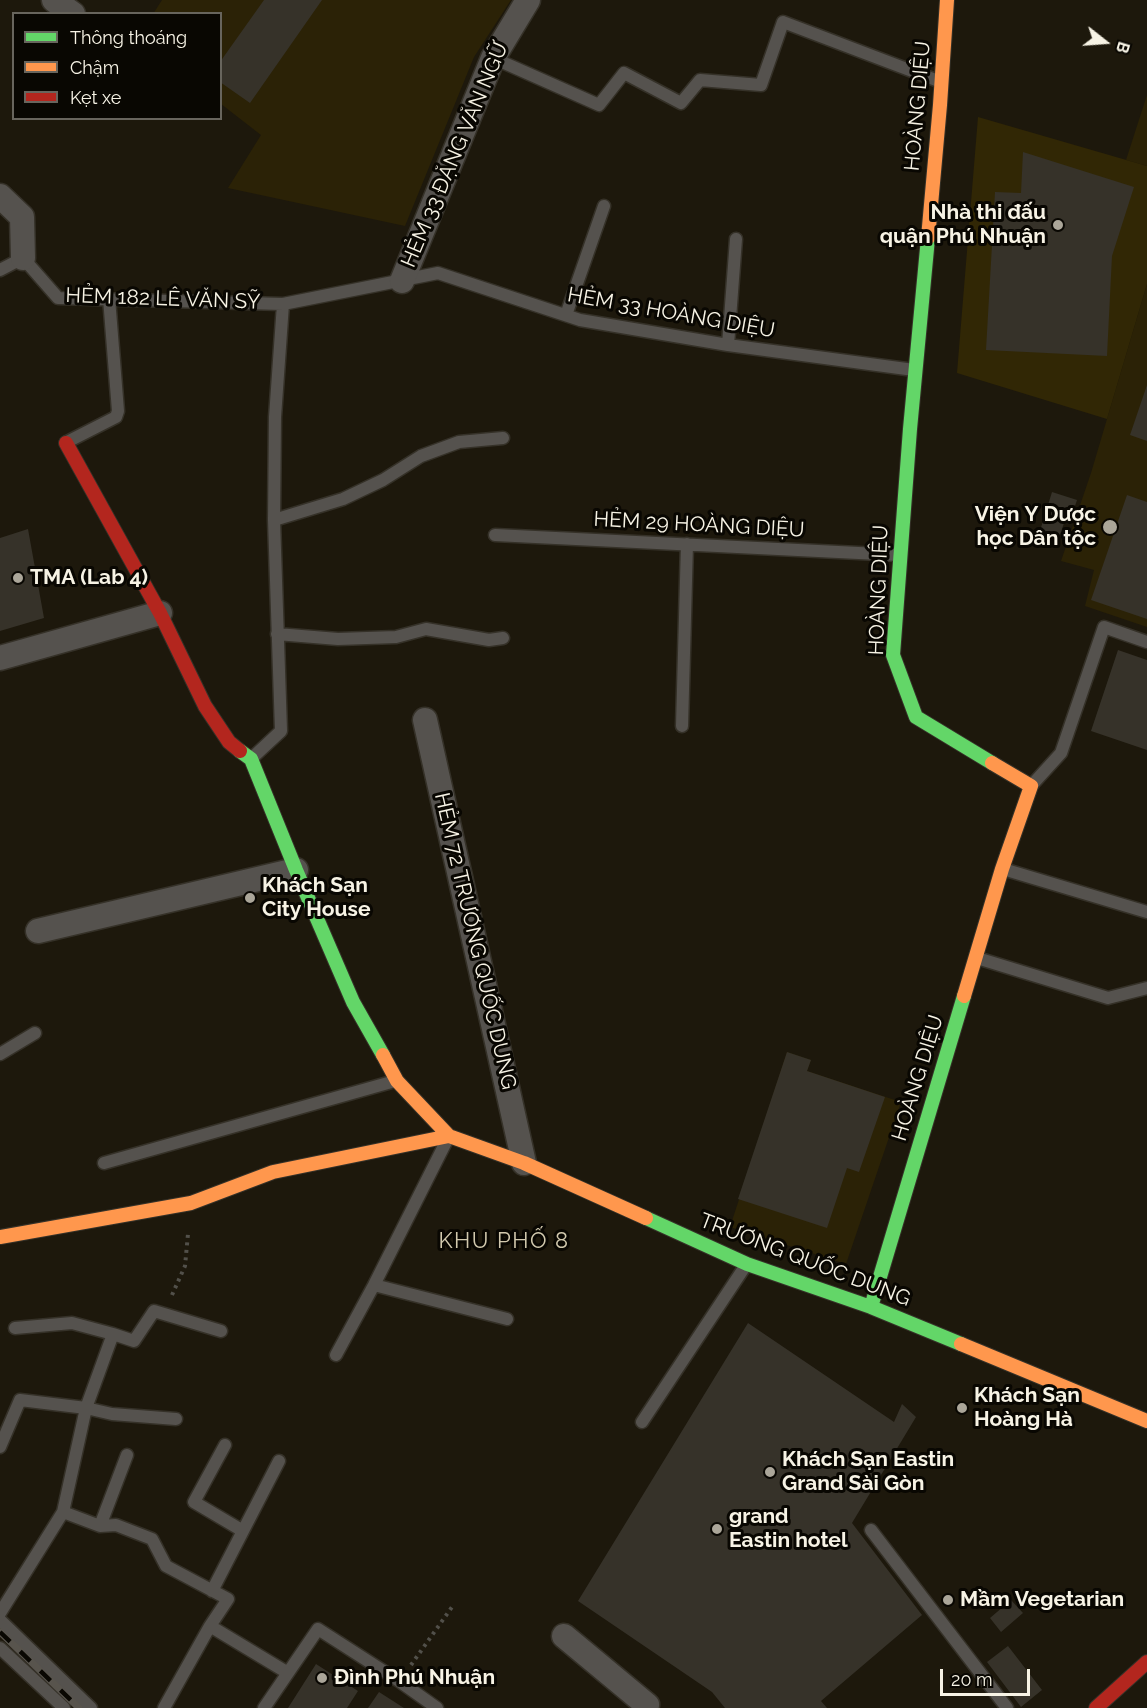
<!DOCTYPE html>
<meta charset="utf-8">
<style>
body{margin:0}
#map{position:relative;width:1147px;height:1708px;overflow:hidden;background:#1d180c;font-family:Raleway,sans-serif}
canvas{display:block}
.legend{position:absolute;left:12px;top:12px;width:210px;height:108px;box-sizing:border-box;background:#090702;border:2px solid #68655d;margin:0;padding:8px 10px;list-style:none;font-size:18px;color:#f7f3e5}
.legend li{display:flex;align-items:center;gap:12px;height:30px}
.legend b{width:30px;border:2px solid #68655d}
.north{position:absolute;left:1075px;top:12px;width:60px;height:60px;-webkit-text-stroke:4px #090702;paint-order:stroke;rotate:107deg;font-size:16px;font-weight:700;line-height:24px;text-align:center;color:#f7f3e5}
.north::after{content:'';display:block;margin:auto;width:21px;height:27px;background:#f7f3e5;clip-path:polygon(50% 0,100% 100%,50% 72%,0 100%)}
.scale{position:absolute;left:940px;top:1669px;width:90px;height:27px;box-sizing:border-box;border:3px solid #f7f3e5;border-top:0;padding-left:8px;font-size:18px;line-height:21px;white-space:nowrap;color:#f7f3e5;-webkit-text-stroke:4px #090702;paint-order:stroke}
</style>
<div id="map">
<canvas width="1147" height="1708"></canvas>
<ul class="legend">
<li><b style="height:8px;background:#63d668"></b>Thông thoáng</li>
<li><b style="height:8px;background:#ff974d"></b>Chậm</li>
<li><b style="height:8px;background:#b3261e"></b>Kẹt xe</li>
</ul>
<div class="north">B</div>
<div class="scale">20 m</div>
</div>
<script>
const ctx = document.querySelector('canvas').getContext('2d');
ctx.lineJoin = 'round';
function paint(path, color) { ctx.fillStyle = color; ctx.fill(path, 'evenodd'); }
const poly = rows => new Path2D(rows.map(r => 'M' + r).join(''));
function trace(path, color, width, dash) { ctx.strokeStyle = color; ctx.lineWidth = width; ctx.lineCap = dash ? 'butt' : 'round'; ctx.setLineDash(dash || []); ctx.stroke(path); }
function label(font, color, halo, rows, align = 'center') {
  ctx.font = font + ' Raleway,sans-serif'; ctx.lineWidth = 6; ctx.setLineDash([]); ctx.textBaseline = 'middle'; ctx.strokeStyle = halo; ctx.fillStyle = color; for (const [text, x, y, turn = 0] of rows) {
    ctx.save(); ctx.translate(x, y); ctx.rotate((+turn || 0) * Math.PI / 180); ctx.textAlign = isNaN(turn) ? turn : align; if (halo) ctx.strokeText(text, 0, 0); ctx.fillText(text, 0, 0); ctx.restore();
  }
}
paint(poly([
 [162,0,511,0,474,57,405,226,228,188,261,135,221,104,220,14,153,14],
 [1147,95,1147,166,1126,160],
 [1147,284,1147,627,1085,606,1094,570,1061,561,1091,473],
 [787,1052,811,1060,807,1071,901,1102,846,1264,730,1227]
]), '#2b2206');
paint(poly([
 [978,117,1147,166,1147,284,1107,419,957,373]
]), '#312705');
paint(poly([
 [264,0,322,0,250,103,220,82,220,62],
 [1023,152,1134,187,1112,256,1107,356,986,350,995,192,1021,193],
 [1147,385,1147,441,1130,435],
 [1052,492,1077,500,1069,524,1064,523,1058,541,1039,534],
 [1127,495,1147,502,1147,619,1091,600],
 [28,529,44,618,0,631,0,538],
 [1118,650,1147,660,1147,750,1091,731],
 [787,1052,811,1060,807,1071,885,1097,859,1172,847,1168,827,1228,738,1199],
 [748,1323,894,1422,902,1404,916,1417,852,1523,922,1615,821,1701,827,1708,725,1708,712,1692,578,1601],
 [1011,1600,1023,1613,1001,1632,990,1618],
 [1008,1646,1042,1690,1021,1707,987,1662],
 [316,1664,358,1691,347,1708,288,1708],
 [379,1692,404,1708,368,1708]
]), '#363229');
const lane = poly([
 [493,58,599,105,624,73,681,103,700,80,761,85,783,22,941,82],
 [0,270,23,258,58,298,283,304,438,273,580,320,728,345,914,370],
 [566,315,604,206],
 [728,345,736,239],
 [67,442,116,417,118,411,109,298],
 [274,520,343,499,383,480,421,456,459,442,503,438],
 [495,535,899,555],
 [277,634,338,639,396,637,426,629,489,640,503,638],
 [682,726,687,544],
 [252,758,281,731,274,520,275,417,283,304],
 [1031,786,1061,753,1104,627,1147,642],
 [1003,869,1147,912],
 [977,958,1108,998,1147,988],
 [0,1054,35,1033],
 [104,1163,395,1081],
 [374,1285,507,1319],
 [15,1328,72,1323,113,1334],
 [336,1355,374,1285,447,1140],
 [642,1422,746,1265],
 [225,1445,194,1502,243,1531],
 [0,1447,20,1400,86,1408,112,1414,176,1419],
 [63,1512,100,1526,116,1525,152,1539,166,1566,228,1599,210,1626,164,1708],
 [100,1526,127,1455],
 [871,1530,1007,1708],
 [212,1591,279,1461],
 [0,1613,63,1512,86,1408,113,1334,134,1341,154,1311,221,1331],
 [0,1620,91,1708],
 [210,1626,288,1673],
 [0,1648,64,1708],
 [264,1708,318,1629,399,1681,437,1708]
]);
const street = poly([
 [54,0,73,14],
 [0,196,22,217,23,258],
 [402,281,493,58,528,0],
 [0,658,160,613],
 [425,720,524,1163],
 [38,931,296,870],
 [564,1636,647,1705,646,1708]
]);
const fast = poly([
 [928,238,910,429,893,655,916,717,992,763],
 [240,751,251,759,296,870,353,1002,383,1055],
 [646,1218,747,1264,871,1307,961,1344],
 [871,1307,964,996]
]);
const slow = poly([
 [928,238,940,105,947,0],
 [964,996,1002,869,1031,786,992,763],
 [383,1055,397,1081,449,1136,524,1163,646,1218],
 [0,1237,191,1203,273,1172,449,1136],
 [961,1344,1147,1421]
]);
const jam = poly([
 [66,443,160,613,205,706,229,742,240,751],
 [1096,1708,1147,1662]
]);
trace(lane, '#353128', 15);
trace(street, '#353128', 27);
trace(fast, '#353128', 16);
trace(slow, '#353128', 16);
trace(jam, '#353128', 16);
trace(poly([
 [172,1295,185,1266,188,1234],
 [411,1665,452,1607]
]), '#52504a', 4, [3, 4.5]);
trace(lane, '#55524e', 12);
trace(street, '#55524e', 24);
trace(fast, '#63d668', 14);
trace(slow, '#ff974d', 14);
trace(jam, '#b3261e', 14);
const rail = poly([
 [0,1632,79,1708]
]);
trace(rail, '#58544d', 7);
trace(rail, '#090702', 4.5, [14]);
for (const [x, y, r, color] of [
 [1058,225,6,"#aba699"],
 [1110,527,8,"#aba699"],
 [18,578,6,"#aba699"],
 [250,898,6,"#aba699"],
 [962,1408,6,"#aba699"],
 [770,1472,6,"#aba699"],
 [717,1529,6,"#aba699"],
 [948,1600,6,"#aba699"],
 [322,1678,6,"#aba699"]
]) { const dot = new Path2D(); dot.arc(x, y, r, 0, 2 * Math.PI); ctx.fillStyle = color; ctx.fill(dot); trace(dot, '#090702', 2); }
label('21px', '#f7f3e5', '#090702', [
 ["HOÀNG DIỆU",918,106,-85],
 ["HẺM 33 ĐẶNG VĂN NGỮ",455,155,-67],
 ["HẺM 182 LÊ VĂN SỸ",163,299,2],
 ["HẺM 33 HOÀNG DIỆU",671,313,10],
 ["HẺM 29 HOÀNG DIỆU",699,525,3],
 ["HOÀNG DIỆU",879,590,-88],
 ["HẺM 72 TRƯƠNG QUỐC DUNG",475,941,77],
 ["HOÀNG DIỆU",918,1078,-73],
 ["TRƯƠNG QUỐC DUNG",805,1260,21]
]);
label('bold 21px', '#f7f3e5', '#090702', [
 ["Nhà thi đấu",1046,213,"right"],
 ["quận Phú Nhuận",1046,237,"right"],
 ["Viện Y Dược",1096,515,"right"],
 ["học Dân tộc",1096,539,"right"],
 ["TMA (Lab 4)",30,578],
 ["Khách Sạn",262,886],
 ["City House",262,910],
 ["Khách Sạn",974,1396],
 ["Hoàng Hà",974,1420],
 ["Khách Sạn Eastin",782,1460],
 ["Grand Sài Gòn",782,1484],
 ["grand",729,1517],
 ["Eastin hotel",729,1541],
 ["Mầm Vegetarian",960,1600],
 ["Đình Phú Nhuận",334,1678]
], 'left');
ctx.letterSpacing = '1.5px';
label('22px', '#d2c9ae', '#090702', [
 ["KHU PHỐ 8",504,1241]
]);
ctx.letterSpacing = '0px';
</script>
